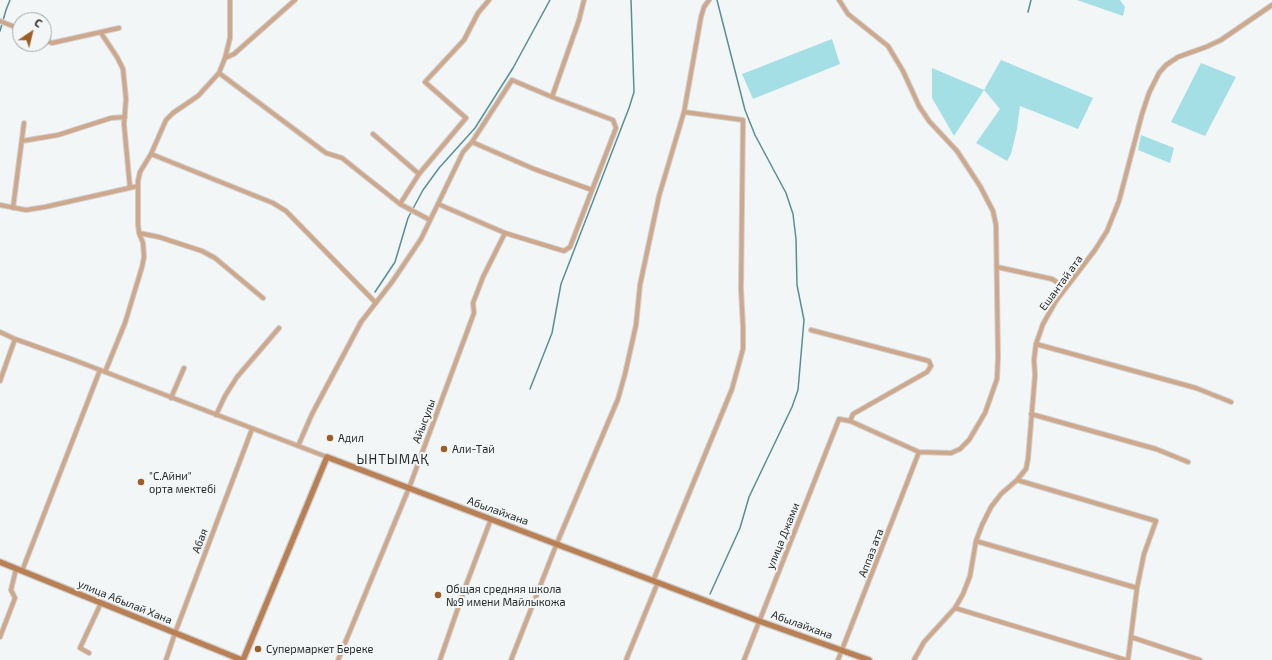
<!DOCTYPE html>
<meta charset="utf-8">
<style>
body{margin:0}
#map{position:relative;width:1272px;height:660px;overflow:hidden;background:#f2f6f7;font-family:"Exo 2",sans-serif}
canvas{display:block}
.north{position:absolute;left:12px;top:12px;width:40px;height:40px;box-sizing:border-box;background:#f2f6f7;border:1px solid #a2a5a5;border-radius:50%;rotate:35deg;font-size:11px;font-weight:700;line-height:16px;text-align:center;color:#292b2b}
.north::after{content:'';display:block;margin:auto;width:14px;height:18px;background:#9e5e28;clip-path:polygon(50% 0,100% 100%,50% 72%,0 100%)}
</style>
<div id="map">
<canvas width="1272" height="660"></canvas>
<div class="north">С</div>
</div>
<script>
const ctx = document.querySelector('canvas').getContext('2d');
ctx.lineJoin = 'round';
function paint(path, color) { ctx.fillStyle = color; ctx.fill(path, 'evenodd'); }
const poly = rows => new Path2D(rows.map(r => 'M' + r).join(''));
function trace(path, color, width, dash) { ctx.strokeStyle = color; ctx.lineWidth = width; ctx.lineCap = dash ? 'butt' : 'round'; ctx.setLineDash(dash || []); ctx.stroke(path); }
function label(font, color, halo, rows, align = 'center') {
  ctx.font = font + ' "Exo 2",sans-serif'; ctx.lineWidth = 4; ctx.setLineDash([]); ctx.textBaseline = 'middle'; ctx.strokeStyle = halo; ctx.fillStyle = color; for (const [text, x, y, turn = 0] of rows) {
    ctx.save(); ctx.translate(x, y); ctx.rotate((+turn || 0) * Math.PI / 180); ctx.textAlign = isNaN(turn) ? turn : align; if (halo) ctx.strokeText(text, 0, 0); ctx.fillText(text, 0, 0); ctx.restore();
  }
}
paint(poly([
 [1077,0,1120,0,1125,7,1123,16],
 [832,39,840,64,753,99,742,74],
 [1001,60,1093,98,1078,129,1020,106,1017,129,1011,154,1007,161,976,143,1000,109,984,90,954,136,932,98,932,68,984,90],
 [1201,63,1236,77,1205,136,1171,122],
 [1141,135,1174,148,1170,163,1138,150]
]), '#a5dfe6');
trace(poly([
 [1028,12,1031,0],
 [0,31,6,10,10,0],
 [375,292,395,262,408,218,423,190,439,168,475,128,513,68,550,0],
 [530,389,552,333,561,284,629,108,634,92,631,0],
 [710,594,740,528,749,497,792,407,798,390,804,320,797,285,796,239,793,214,786,193,755,135,745,110,717,0]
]), '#588f95', 1.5);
const minor = poly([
 [0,21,20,29],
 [101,33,117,57,123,69,126,99,124,124,130,188],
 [44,40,52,43,119,28],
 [225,58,234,54,295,0],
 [219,73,326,153,342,158,400,204],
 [552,97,579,20,584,0],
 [373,134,419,174],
 [22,141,58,135,111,118,125,117],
 [472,142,534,169,592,190],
 [151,154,273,203,286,211,376,303],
 [0,205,26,210,45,207,138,186],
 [13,208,24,123],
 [430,220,400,204,419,174,466,118,425,82,464,40,478,13,489,0],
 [139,233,159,237,202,251,215,258,263,298],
 [997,267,1052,279,1066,288],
 [811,330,929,361,931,366,927,372,853,414,850,421],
 [0,332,15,339,74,360,327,457],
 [1036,344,1196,388,1231,402],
 [105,372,125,323,142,267,144,257,143,243,139,233,138,224,138,181,140,172,151,154,166,120,173,113,198,96,219,73,225,58,230,38,230,0],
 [0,381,15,339],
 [171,398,184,368],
 [1031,414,1156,449,1188,462],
 [216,415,225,396,237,377,279,328],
 [298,446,312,414,361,322,392,282,421,239,463,152,472,142,512,80,552,97,613,120,616,128,570,247,564,251,505,233,438,204],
 [1017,480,1156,521,1144,554,1137,588,1128,660],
 [976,541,1137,588],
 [22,571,100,370],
 [653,581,732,389,743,349,743,327,741,289,743,120,684,112],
 [955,608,1126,660],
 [0,637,15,598,11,590,16,569],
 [1131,637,1200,660],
 [89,653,80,648,101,603],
 [166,660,175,633,252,429],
 [338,660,409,488,474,313,473,303,483,277,505,233],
 [440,660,466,585,491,519],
 [511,660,557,543,618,399,625,374,636,325,640,285,659,196,684,112,701,17,704,7,709,0],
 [626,660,658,582],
 [744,660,839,419,850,421,919,452,951,453,960,449,969,440,985,413,997,379,998,357,996,225,993,211,980,186,957,151,929,121,919,106,903,71,888,46,848,14,839,0],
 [838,660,919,452],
 [914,660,924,642,955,608,963,594,970,576,976,541,982,525,991,507,1001,494,1017,480,1026,469,1028,459,1035,375,1034,360,1036,344,1043,324,1056,301,1095,250,1107,231,1119,201,1142,114,1149,93,1159,73,1166,65,1178,57,1206,47,1221,40,1272,5]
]);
const secondary = poly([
 [0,562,242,660],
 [243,660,327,457,759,621,869,660]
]);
trace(minor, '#ced1d2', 6);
trace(secondary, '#ced1d2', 8);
trace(minor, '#cfa78a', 4);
trace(secondary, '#ba8053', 5.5);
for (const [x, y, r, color] of [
 [330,438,4,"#9e5e28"],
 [444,449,4,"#9e5e28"],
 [141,482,4,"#9e5e28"],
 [438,595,4,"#9e5e28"],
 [258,649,4,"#9e5e28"]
]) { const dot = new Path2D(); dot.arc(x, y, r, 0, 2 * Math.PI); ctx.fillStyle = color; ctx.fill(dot); trace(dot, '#f2f6f7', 1.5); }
label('11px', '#292b2b', '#f2f6f7', [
 ["Ешантай ата",1061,283,-54],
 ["Айысулы",424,421,-69],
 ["Абылайхана",498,511,20],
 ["улица Джами",783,536,-68],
 ["Абая",200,541,-69],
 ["Аппаз ата",871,553,-69],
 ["улица Абылай Хана",125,602,22],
 ["Абылайхана",802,625,20]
]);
label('11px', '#292b2b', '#f2f6f7', [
 ["Адил",338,438],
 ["Али-Тай",452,449],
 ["\"С.Айни\"",149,476],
 ["орта мектебі",149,489],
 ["Общая средняя школа",446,589],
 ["№9 имени Майлыкожа",446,602],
 ["Супермаркет Береке",266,649]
], 'left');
ctx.letterSpacing = '1px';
label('13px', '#292b2b', '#f2f6f7', [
 ["ЫНТЫМАҚ",393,460]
]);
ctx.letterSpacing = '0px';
</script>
